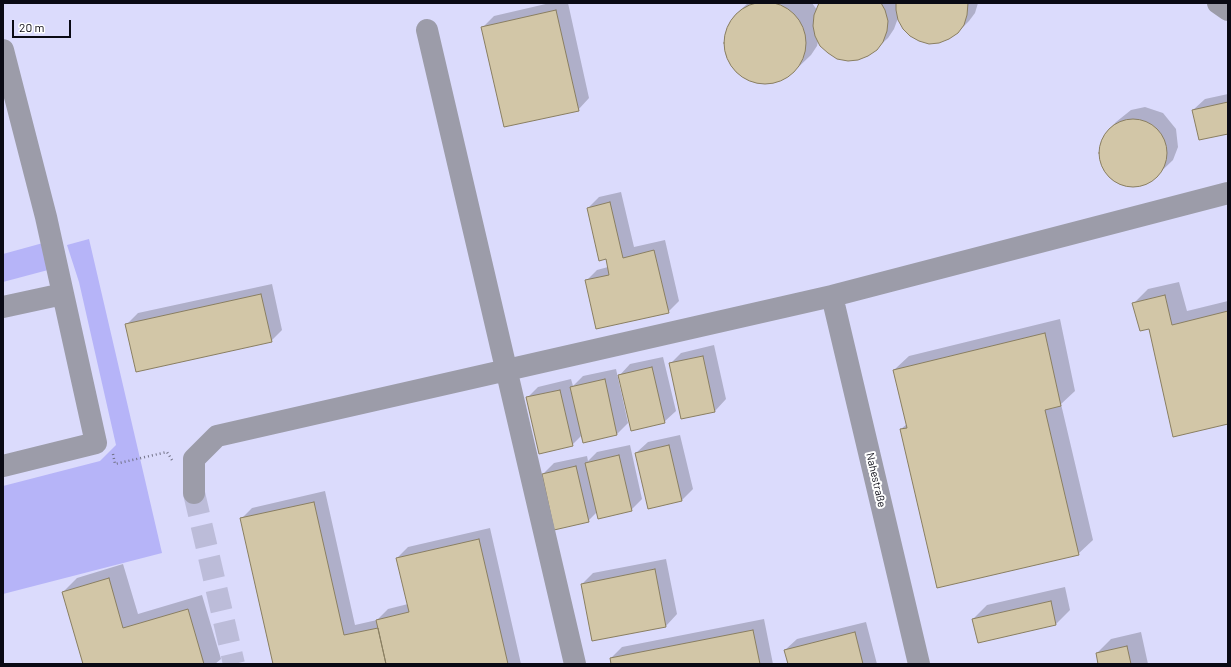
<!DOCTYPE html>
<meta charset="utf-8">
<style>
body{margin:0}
#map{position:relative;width:1231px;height:667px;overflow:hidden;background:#dbdbfc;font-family:Barlow,sans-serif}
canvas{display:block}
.frame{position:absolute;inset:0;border:4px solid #0a0a14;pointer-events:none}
.scale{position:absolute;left:12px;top:20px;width:59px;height:18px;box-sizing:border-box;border:2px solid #0a0a14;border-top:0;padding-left:5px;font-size:12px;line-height:14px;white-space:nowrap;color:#0a0a14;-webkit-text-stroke:3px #fff;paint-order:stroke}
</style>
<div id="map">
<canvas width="1231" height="667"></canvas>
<div class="frame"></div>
<div class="scale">20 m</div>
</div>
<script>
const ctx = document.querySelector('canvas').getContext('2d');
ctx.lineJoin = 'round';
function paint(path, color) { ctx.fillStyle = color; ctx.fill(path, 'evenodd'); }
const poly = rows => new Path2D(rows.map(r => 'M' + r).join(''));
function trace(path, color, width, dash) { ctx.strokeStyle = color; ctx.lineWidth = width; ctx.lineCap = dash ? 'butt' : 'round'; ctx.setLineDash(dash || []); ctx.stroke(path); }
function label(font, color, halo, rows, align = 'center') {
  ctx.font = font + ' Barlow,sans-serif'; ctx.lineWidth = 4; ctx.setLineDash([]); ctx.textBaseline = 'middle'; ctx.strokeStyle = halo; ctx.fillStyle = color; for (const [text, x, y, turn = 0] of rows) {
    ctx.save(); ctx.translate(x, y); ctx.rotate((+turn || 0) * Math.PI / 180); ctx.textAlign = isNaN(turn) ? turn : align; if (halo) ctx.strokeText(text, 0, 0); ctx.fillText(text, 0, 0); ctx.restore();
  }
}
paint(poly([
 [89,239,162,553,3,594,3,486,100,461,116,445,79,282,67,245],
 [43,243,48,270,3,282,3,254]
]), '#b6b4f8');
paint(poly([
 [550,3,568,3,589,98,578,110,483,27,494,16],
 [748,3,812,3,817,10,820,3,978,3,975,13,969,21,957,33,898,18,894,29,888,38,876,49,818,41,817,46,811,55,788,77,778,81,768,84,757,83,747,80,738,74,731,66,726,56,724,46,725,35,728,25,734,16],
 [1228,94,1228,133,1193,110,1205,99],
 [1145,107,1163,113,1176,129,1178,147,1173,160,1150,182,1135,187,1121,185,1112,180,1104,171,1100,160,1100,145,1105,134,1116,122,1131,110],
 [621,192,634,247,665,240,679,301,668,312,586,281,597,270,608,267,606,258,588,208,599,197],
 [1179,282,1187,311,1228,301,1228,423,1150,328,1134,303,1148,289],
 [272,284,282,330,271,341,126,325,138,313],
 [1060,319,1075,391,1061,404,1093,540,1078,554,901,429,907,424,894,370,909,356],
 [714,345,726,399,715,411,682,418,670,364,681,353],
 [663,357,676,411,664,422,619,376,630,364],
 [616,369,628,423,617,434,582,435,572,445,527,398,538,387,571,379,573,386,583,376],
 [680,435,693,489,682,500,636,453,648,442],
 [630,445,642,499,631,510,597,512,588,521,543,474,554,463,587,456,588,461,597,452],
 [325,491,355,625,377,620,388,609,408,604,397,558,408,547,490,528,521,664,274,664,241,519,252,508],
 [666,559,677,614,666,626,593,640,582,584,593,573],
 [123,564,138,614,202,595,221,659,215,664,84,664,63,592,77,578],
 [1065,587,1070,610,1056,624,973,619,987,605],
 [764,619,773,664,612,664,611,658,622,647],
 [866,622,877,664,789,664,785,650,797,639],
 [1141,632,1148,664,1099,664,1097,653,1111,639]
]), '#0003');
const building = poly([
 '724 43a41 41 0 1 1 82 0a41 41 0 1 1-82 0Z',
 [819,3,881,3,885,10,888,21,887,31,883,42,877,50,868,56,858,60,848,61,837,59,828,53,820,46,815,36,813,26,814,15,819,3],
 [896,3,968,3,967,15,964,25,958,33,949,39,939,43,929,44,919,41,910,36,903,29,898,20,896,10,896,3],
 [556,10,579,111,504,127,481,27,556,10],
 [1228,102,1228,134,1199,140,1192,110,1228,102],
 '1099 153a34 34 0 1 1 68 0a34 34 0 1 1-68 0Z',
 [610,202,623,258,654,250,669,313,596,329,585,280,609,275,606,259,599,261,587,208,610,202],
 [261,294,272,342,136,372,125,324,261,294],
 [1165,295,1172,325,1228,311,1228,424,1173,437,1149,329,1140,331,1132,303,1165,295],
 [1045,333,1061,406,1045,410,1079,555,937,588,900,429,907,428,893,370,1045,333],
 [703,356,715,412,681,419,669,363,703,356],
 [652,367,665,423,631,431,618,375,652,367],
 [605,379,617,435,583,443,570,387,605,379],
 [560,390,573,446,539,454,526,397,560,390],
 [669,445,682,501,648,509,635,453,669,445],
 [619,455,632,511,598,519,585,463,619,455],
 [576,466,589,522,554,530,542,474,576,466],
 [314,502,344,635,378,628,386,664,273,664,240,518,314,502],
 [479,539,508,664,386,664,376,620,409,612,396,558,479,539],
 [655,569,666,627,592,641,581,584,655,569],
 [109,578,123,628,188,609,204,664,83,664,62,592,109,578],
 [1051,601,1056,625,978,643,972,619,1051,601],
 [753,630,760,664,611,664,610,658,753,630],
 [855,632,863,664,788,664,784,650,855,632],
 [1127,646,1131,664,1098,664,1096,653,1127,646]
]);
paint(building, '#d2c6a7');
trace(building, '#897e61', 1);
trace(poly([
 [194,493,234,664]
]), '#bcbcd9', 22, [22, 11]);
trace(poly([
 [113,454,115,464,167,452,172,460]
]), '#727287', 2.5, [1, 3]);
trace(poly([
 [1218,3,1228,10],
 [427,30,575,664],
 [3,50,46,217,96,443,3,466],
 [832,296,919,664],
 [3,307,63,294],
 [194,493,194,459,217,436,832,296,1228,193]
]), '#9c9ca9', 22);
label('11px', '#0a0a14', '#fff', [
 ["Nahestraße",876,480,77]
]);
</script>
